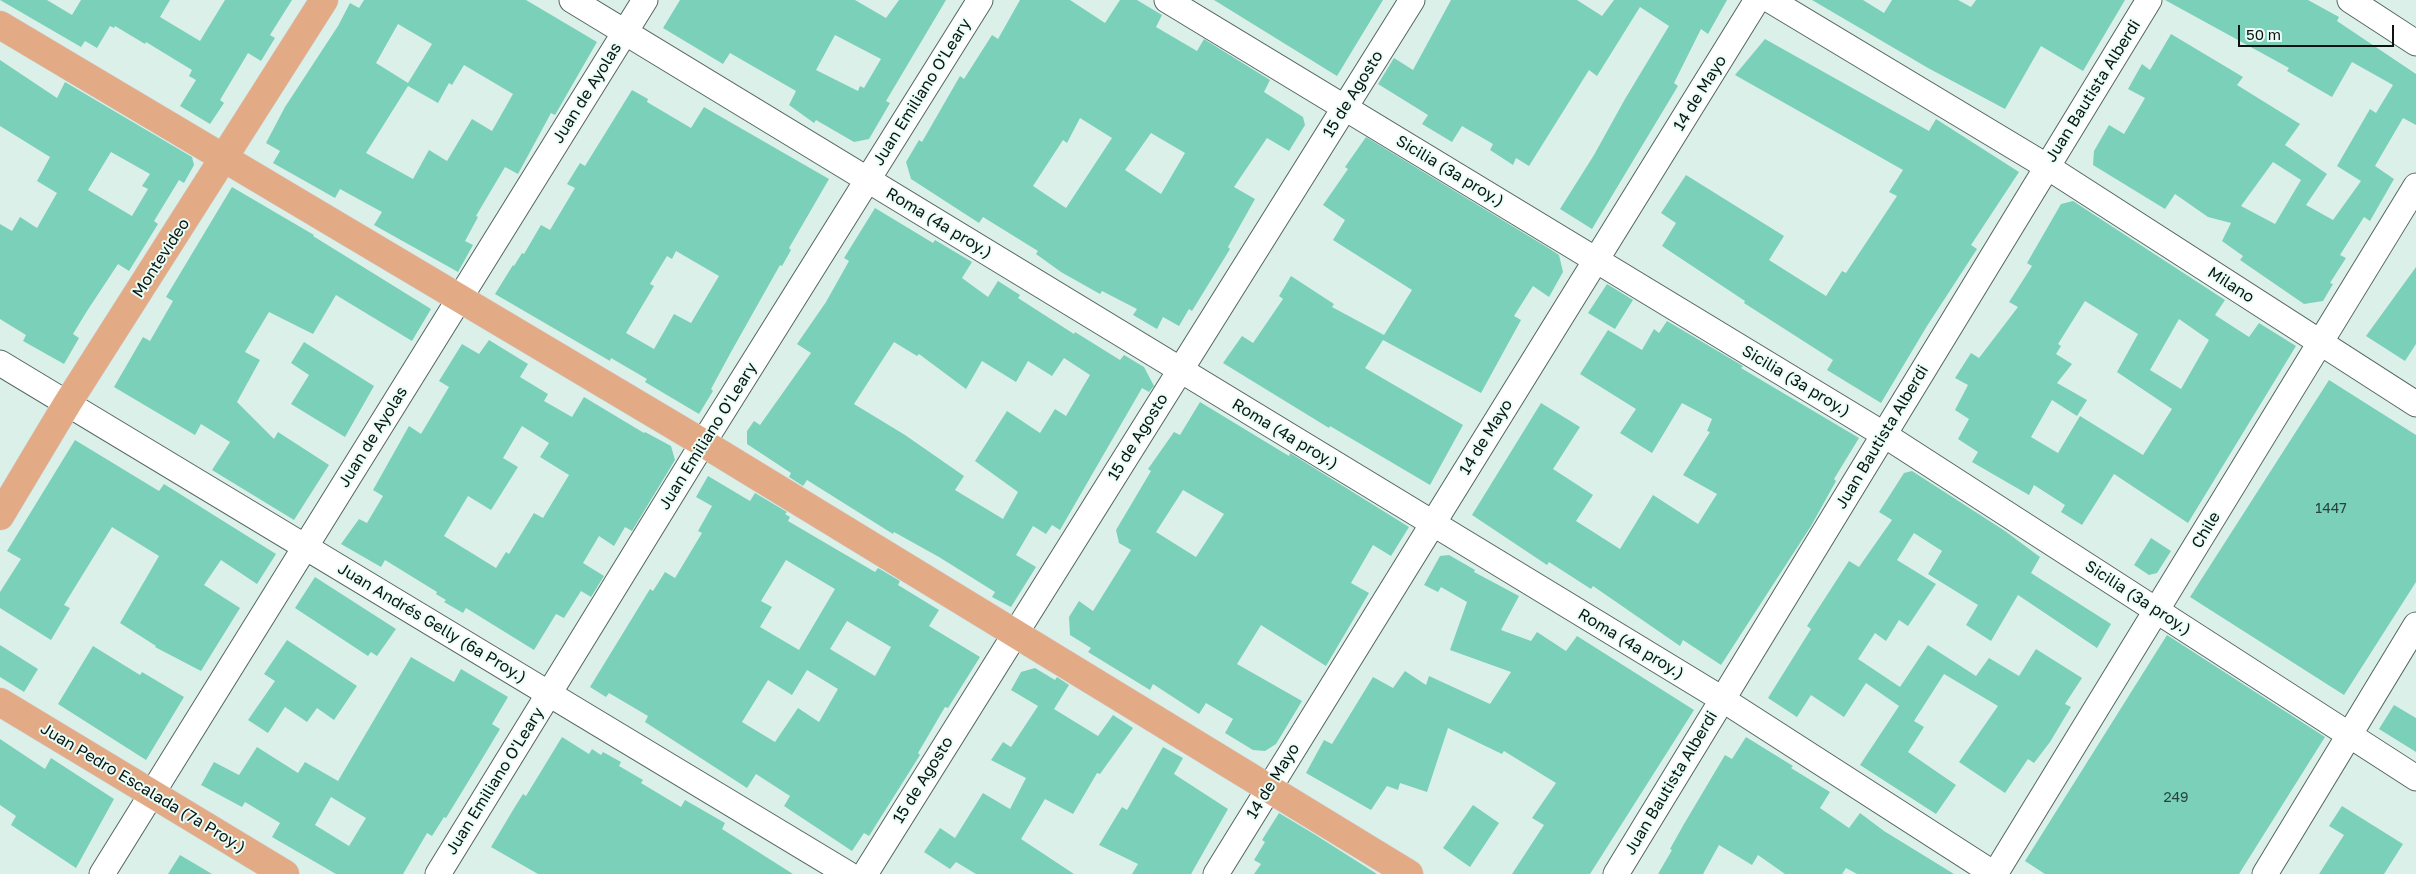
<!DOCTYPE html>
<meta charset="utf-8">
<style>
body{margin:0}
#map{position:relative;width:2416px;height:874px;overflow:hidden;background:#dcf0ea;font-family:"Golos Text",sans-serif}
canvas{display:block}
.scale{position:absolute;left:2238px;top:25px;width:156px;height:22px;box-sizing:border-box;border:2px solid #0d1412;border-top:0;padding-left:6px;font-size:15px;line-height:18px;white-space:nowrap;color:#0d1412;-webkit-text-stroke:4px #e9fef7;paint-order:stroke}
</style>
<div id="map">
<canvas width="2416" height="874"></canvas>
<div class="scale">50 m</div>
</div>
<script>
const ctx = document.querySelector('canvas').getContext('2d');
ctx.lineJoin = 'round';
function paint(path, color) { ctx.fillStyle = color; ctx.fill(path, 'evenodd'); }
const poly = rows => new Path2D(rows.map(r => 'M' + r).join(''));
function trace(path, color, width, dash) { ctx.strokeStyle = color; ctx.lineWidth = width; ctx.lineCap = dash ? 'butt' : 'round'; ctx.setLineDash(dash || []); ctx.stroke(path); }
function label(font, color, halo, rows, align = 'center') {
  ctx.font = font + ' "Golos Text",sans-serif'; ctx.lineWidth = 4; ctx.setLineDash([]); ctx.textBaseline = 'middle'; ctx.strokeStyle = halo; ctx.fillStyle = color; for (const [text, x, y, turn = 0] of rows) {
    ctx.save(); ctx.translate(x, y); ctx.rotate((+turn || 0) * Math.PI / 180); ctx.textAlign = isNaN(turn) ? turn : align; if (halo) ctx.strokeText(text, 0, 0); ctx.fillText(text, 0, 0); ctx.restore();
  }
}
paint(poly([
 [0,0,47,0,72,15,81,0,170,0,160,17,200,41,225,0,292,0,270,35,275,38,261,61,248,53,220,100,224,103,210,124,180,106,196,80,189,76,192,70,146,42,145,44,115,26,114,28,110,26,97,48,85,41,81,47],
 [364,0,526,0,597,42,555,115,551,113,518,174,505,167,476,216,478,217,465,241,473,245,458,272,374,225,382,212,340,189,335,198,273,163,280,151,266,143,285,107,338,26,350,3,359,8],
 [398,24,432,44,408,83,376,63],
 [464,65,513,94,492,131,472,119,447,161,429,150,413,179,366,153,408,86,438,103,449,83,452,85],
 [680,0,855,0,886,18,899,0,946,0,886,101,890,103,869,139,854,142,816,120,814,123,789,105,796,91,730,53,723,64,663,28],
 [835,35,881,59,864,88,860,86,858,91,816,70],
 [1020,0,1070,0,1105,23,1120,0,1137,0,1162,15,1156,27,1197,51,1204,39,1228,54,1270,80,1264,92,1303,117,1305,125,1289,151,1267,138,1234,187,1255,199,1228,247,1230,249,1192,311,1189,309,1179,326,1163,317,1157,329,1133,315,1137,309,1102,291,1100,294,1061,272,1036,254,1038,251,983,217,979,223,911,179,906,162,919,140,922,142,960,76,964,79,992,35,998,39],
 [1080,118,1112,138,1066,208,1033,186,1063,140,1067,143],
 [1151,133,1185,153,1161,194,1125,170],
 [1214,0,1383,0,1337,76],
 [1451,0,1577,0,1602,16,1614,0,1727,0,1708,34,1701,29,1674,83,1678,86,1592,229,1560,209,1594,155,1625,99,1669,26,1640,7,1597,76,1589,70,1529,166,1516,158,1513,165,1490,150,1493,144,1462,126,1452,142,1422,124,1428,115,1378,84,1394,58,1413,70],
 [1812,0,1863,0,1884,13,1892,0,1958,0,1971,7,1976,0,2125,0,2083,71,2041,46,2005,109,1928,68],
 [2165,0,2308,0,2339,17,2337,21,2416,74,2416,125,2403,118,2375,166,2394,179,2370,221,2364,217,2340,255,2346,258,2330,283,2333,284,2323,301,2304,304,2240,260,2243,256,2222,241,2231,223,2208,217,2175,194,2165,209,2093,165,2094,151,2109,125,2124,134,2145,98,2128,89,2142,64,2150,70,2171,34,2243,77,2237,85,2300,124,2285,145,2327,174,2306,205,2333,220,2361,181,2337,166,2370,109,2376,113,2393,85,2352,62,2332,97,2287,71,2289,68],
 [2273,162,2301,180,2275,224,2241,206],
 [1765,39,1929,131,1936,119,2019,172,1971,245,1977,249,1927,326,1881,403,1827,370,1833,360,1744,303,1745,301,1662,246,1676,223,1661,213,1686,175,1784,236,1769,260,1826,296,1842,271,1846,273,1897,196,1889,192,1903,170,1735,75],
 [0,60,57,98,65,82,192,157,194,165,184,183,179,180,154,221,158,224,129,271,118,264,87,311,73,334,79,338,64,364,23,341,26,335,0,319,0,224,12,231,20,217,37,228,57,193,37,181,50,157,0,126],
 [111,152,150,174,142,186,148,189,132,216,88,190],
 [632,90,648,99,647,102,691,128,704,107,829,179,789,248,791,250,782,266,780,265,731,352,711,389,713,391,699,414,645,382,647,379,611,358,610,361,495,294,513,265,514,266,522,253,524,254,541,225,550,230,575,188,567,184,580,163,585,166],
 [676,251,719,276,691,323,674,314,654,349,626,333,654,286,650,284,667,256,672,259],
 [1366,137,1550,249,1559,255,1563,272,1549,297,1533,286,1514,316,1521,320,1481,393,1383,340,1365,368,1463,425,1430,485,1330,426,1329,428,1223,363,1242,336,1253,343,1283,299,1279,296,1291,276,1334,304,1332,307,1384,335,1412,290,1333,240,1345,220,1323,205,1348,169,1345,167],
 [232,187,314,235,313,236,431,309,412,341,336,295,313,334,269,312,245,352,260,360,237,402,274,439,278,432,329,465,294,520,212,470,230,442,201,424,195,435,114,387,143,337,150,341,173,301,166,297],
 [2073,201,2225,300,2215,315,2249,337,2259,323,2296,346,2188,523,2114,474,2082,525,2061,512,2065,505,2034,485,2029,495,1972,462,1978,452,1958,439,1969,419,1955,410,1968,385,1955,378,1971,353,1979,358,2018,307,2009,302,2032,266,2027,263,2061,204],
 [2085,301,2138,334,2117,372,2172,409,2143,455,2080,416,2058,453,2031,437,2052,400,2077,416,2087,400,2057,383,2072,364,2056,354,2061,346,2058,344],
 [2179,319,2209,340,2181,389,2150,370],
 [875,208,933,243,935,240,972,262,962,278,988,297,998,281,1020,295,1018,298,1074,334,1075,332,1120,360,1124,355,1144,367,1154,386,1149,392,1142,388,1060,530,1052,525,1046,534,1033,526,1016,555,1036,567,1011,607,992,597,995,592,939,557,894,532,893,534,807,480,803,486,789,477,791,473,747,444,747,431,754,421,760,425,811,353,797,344,826,302,849,261,844,258],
 [894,342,917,356,919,354,966,389,982,361,1016,382,1028,361,1052,376,1064,358,1090,375,1066,416,1055,409,1040,433,1007,411,975,461,1018,492,1003,519,955,490,964,476,905,435,854,404],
 [2416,267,2416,344,2405,361,2366,336],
 [1607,284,1633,300,1615,329,1588,313],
 [1667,321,1743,366,1741,368,1859,438,1834,479,1836,481,1811,526,1721,665,1683,640,1680,646,1593,586,1591,589,1549,562,1547,565,1472,515,1541,403,1580,427,1553,469,1593,495,1576,521,1620,549,1653,495,1698,524,1717,494,1683,475,1710,432,1707,431,1712,419,1682,403,1652,453,1620,433,1636,409,1580,374,1608,330,1642,350,1654,329,1659,333],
 [489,340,528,364,520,377,548,394,544,401,572,417,584,397,644,433,645,432,671,446,675,460,632,531,625,527,614,546,599,536,583,563,604,576,591,597,581,591,564,618,556,614,534,650,466,608,463,613,444,602,446,600,436,594,437,592,385,560,381,567,341,544,359,519,367,523,383,496,373,490,409,426,421,434,449,387,439,381,462,344,479,354],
 [522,426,549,443,540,457,569,475,543,518,534,513,509,554,506,552,496,568,444,536,468,496,491,510,518,467,503,458],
 [304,342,374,386,345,437,291,404,309,375,291,363],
 [2329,380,2416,435,2416,582,2344,695,2190,597],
 [1200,402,1289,456,1290,453,1409,527,1391,556,1373,545,1351,583,1369,593,1326,666,1261,625,1237,664,1302,701,1276,744,1265,751,1253,750,1225,733,1233,719,1206,703,1199,714,1153,684,1150,690,1088,652,1091,648,1070,635,1069,617,1079,601,1093,611,1131,550,1119,543,1116,530,1151,471,1148,469,1174,432,1180,435],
 [1183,490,1224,514,1196,557,1156,532],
 [75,440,159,491,164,484,276,554,257,584,221,560,204,585,240,608,201,671,155,647,156,646,120,623,159,556,112,527,64,605,70,608,51,640,0,608,0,592,21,559,7,551],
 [1912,471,2005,531,2040,557,2031,573,2111,624,2097,648,2018,595,1991,641,1966,625,1978,605,1928,574,1942,551,1914,533,1897,560,1936,584,1908,626,1899,620,1886,641,1875,633,1858,659,1900,687,1928,645,1976,676,1989,658,2019,676,2036,649,2082,678,2065,704,2071,707,2050,742,2034,763,2028,759,2005,793,1959,762,1998,706,1944,674,1914,721,1924,727,1908,752,1956,785,1936,814,1860,765,1899,706,1866,683,1844,717,1811,695,1797,717,1768,698,1811,629,1807,626,1849,561,1859,567,1892,520,1879,512,1904,473],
 [708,476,750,501,755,493,787,512,785,514,790,517,788,521,875,572,878,568,900,581,898,585,939,610,929,626,980,657,948,708,945,707,918,753,920,755,869,836,864,833,852,851,784,806,790,796,756,774,747,788,645,722,648,716,609,693,606,697,590,687,650,589,653,591,665,572,675,578,702,533,698,531,712,506,696,497],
 [786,560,835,589,799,650,760,627,772,607,761,601],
 [847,621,891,647,875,676,830,649],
 [807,670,838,689,819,722,798,708,775,742,742,722,768,680,792,695],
 [2151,538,2171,551,2157,573,2149,575,2134,565],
 [1449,555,1475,570,1474,572,1519,596,1501,630,1531,641,1537,632,1566,651,1577,636,1694,710,1590,874,1512,874,1544,825,1532,818,1556,783,1504,751,1502,754,1448,728,1427,792,1400,783,1398,790,1387,786,1371,810,1306,773,1324,740,1332,744,1373,677,1393,688,1405,671,1426,685,1429,676,1490,704,1511,672,1450,650,1467,602,1441,587,1438,592,1424,585,1440,556],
 [315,577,396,629,377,656,371,652,368,656,295,608],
 [2167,635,2325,737,2239,874,2045,874,2025,861],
 [287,640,357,686,334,720,317,708,307,722,285,707,268,733,248,720,275,681,264,674],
 [0,645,38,669,24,692,0,677],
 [93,646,140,675,142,672,184,697,146,760,58,704],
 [411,657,454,682,461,669,508,697,492,724,500,729,485,754,446,818,444,817,432,836,427,833,403,874,336,874,272,837,280,823,245,802,242,807,201,785,214,762,239,775,257,747,298,773,305,762,338,781],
 [331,797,366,818,349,846,315,825],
 [1035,668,1055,680,1057,677,1069,685,1054,709,1098,736,1113,715,1133,728,1100,774,1097,773,1073,814,1045,799,1021,839,1074,874,976,874,956,862,950,869,924,852,940,828,955,838,983,793,1010,809,1026,778,991,760,1003,742,1011,747,1038,706,1011,690,1021,672],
 [2394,705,2416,718,2416,752,2379,729],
 [562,737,589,754,592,749,601,755,603,752,621,762,619,766,643,780,641,783,681,807,685,800,725,823,722,829,793,874,538,874,491,847,513,810,523,794,526,796],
 [1746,737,1793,766,1791,768,1830,792,1820,808,1849,828,1860,813,1884,831,1954,874,1857,874,1846,868,1842,874,1785,874,1758,855,1752,865,1719,845,1703,874,1658,874,1672,850,1670,849,1684,824,1725,755,1732,759],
 [0,739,45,769,51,758,114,799,76,868,11,825,16,816,0,805],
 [1163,747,1183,758,1174,774,1228,809,1191,874,1132,874,1138,864,1099,845,1122,807,1127,810],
 [1473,805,1499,823,1470,867,1443,848],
 [2342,806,2403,844,2384,874,2319,874,2344,835,2329,826],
 [1279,813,1314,834,1377,874,1254,874,1261,864,1254,860,1265,842,1262,840],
 [180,855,212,874,168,874]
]), '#7ad0b9');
const minor = poly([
 [572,0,1722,699,1994,874],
 [1167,0,1883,434,2416,778],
 [1770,0,2046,166,2416,404],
 [2350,0,2416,43],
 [0,363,848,874],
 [102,874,645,0],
 [438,874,703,443,980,0],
 [865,874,1412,0],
 [1216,874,1757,0],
 [1616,874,2149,0],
 [1995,874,2416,186],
 [2265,874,2416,625]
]);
const major = poly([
 [0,25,703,443,1409,874],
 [0,516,67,404,324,0],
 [0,702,285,874]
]);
trace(minor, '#546660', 27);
trace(major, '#cfd0d0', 29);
trace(minor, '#fff', 25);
trace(major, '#e3aa86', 28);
label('14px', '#28433c', null, [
 ["1447",2331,509],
 ["249",2176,798]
]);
label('16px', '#0d1412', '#e9fef7', [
 ["Juan Bautista Alberdi",2093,91,-58],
 ["Juan Emiliano O'Leary",922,92,-58],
 ["Juan de Ayolas",587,93,-58],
 ["14 de Mayo",1700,93,-58],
 ["15 de Agosto",1353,94,-58],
 ["Sicilia (3ª proy.)",1450,171,31],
 ["Roma (4ª proy.)",939,223,31],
 ["Montevideo",161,258,-57],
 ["Milano",2231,285,33],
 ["Sicilia (3ª proy.)",1796,381,31],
 ["Roma (4ª proy.)",1285,434,31],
 ["Juan Emiliano O'Leary",708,436,-58],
 ["Juan de Ayolas",373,437,-58],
 ["15 de Agosto",1138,437,-58],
 ["14 de Mayo",1486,437,-58],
 ["Juan Bautista Alberdi",1882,437,-59],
 ["Chile",2206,530,-59],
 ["Sicilia (3ª proy.)",2138,598,33],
 ["Juan Andrés Gelly (6ª Proy.)",432,623,31],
 ["Roma (4ª proy.)",1631,644,31],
 ["15 de Agosto",923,780,-58],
 ["Juan Emiliano O'Leary",495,781,-58],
 ["14 de Mayo",1273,781,-58],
 ["Juan Bautista Alberdi",1671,783,-59],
 ["Juan Pedro Escalada (7ª Proy.)",143,788,31]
]);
</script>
